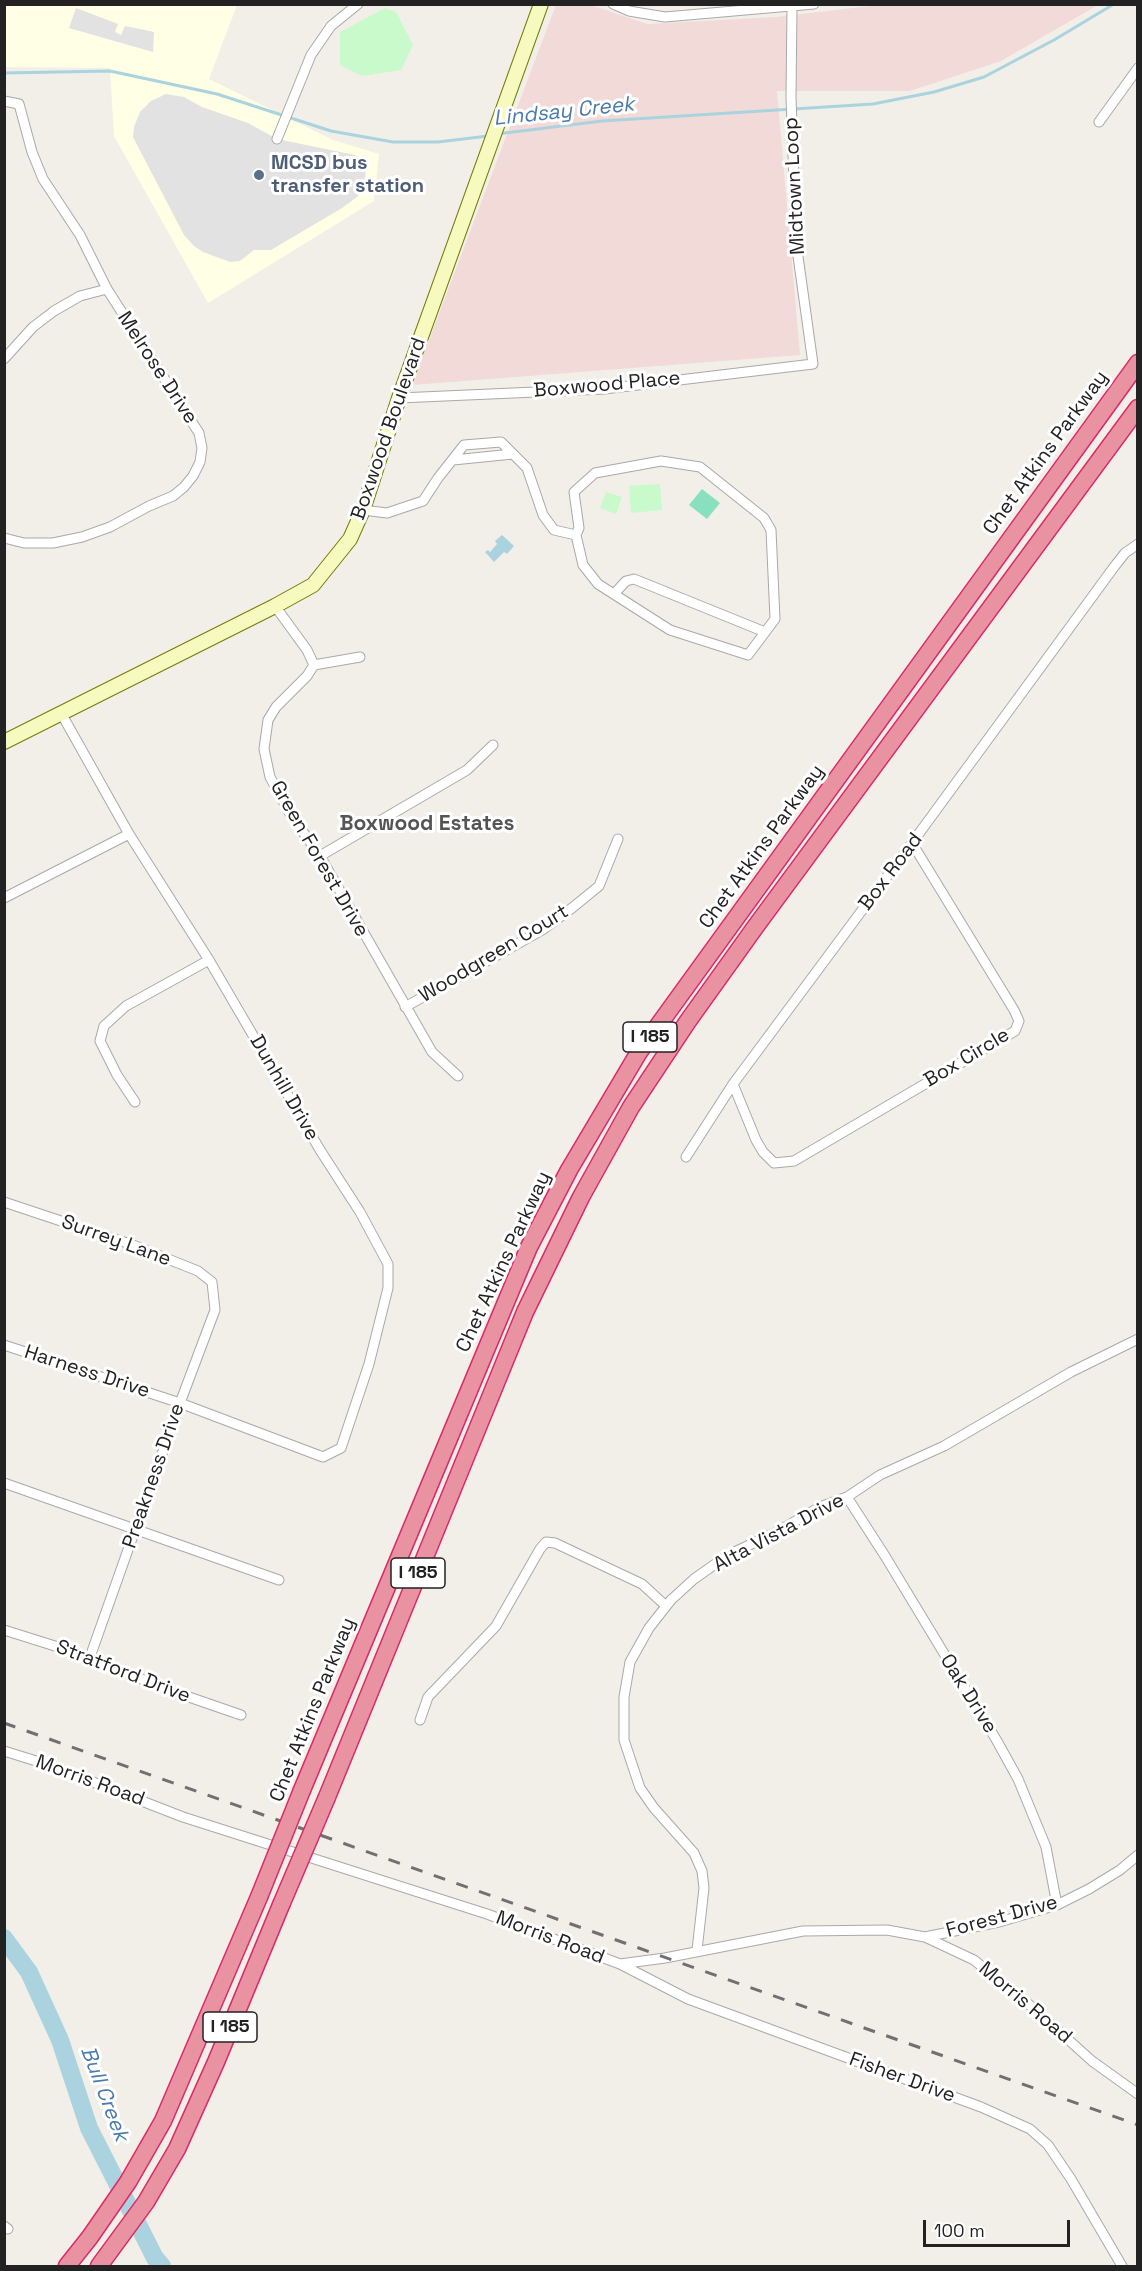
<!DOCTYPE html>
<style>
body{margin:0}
#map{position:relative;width:1142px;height:2271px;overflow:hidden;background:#f2efe9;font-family:"Space Grotesk",sans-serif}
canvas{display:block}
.frame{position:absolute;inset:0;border:6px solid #222;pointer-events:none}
.scale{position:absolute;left:923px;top:2220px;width:147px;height:27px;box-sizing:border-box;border:3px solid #222;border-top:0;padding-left:8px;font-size:18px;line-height:21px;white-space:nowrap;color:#222;-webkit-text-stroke:4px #fff;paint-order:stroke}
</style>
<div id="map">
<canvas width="1142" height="2271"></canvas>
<div class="frame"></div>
<div class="scale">100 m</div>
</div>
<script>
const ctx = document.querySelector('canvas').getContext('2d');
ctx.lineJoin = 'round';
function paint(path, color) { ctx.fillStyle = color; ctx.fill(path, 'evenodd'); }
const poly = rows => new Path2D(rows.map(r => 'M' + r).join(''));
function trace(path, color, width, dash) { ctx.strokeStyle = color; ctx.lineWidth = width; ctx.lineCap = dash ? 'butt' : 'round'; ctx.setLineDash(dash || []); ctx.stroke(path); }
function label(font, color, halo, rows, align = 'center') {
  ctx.font = font + ' "Space Grotesk",sans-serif'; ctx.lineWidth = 6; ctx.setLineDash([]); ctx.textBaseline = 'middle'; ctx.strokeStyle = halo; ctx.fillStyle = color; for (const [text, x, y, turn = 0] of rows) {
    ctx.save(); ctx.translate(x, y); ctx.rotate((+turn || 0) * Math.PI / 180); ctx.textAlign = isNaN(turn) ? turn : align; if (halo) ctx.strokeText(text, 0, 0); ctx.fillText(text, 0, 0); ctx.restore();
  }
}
paint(poly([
 [887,4,1098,5,1001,61,910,91,777,91,800,355,412,385,556,5,591,5,647,24,776,17]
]), '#f2dad9');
paint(poly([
 [5,5,237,5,209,79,333,140,379,154,374,201,208,303,114,136,110,68,5,67]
]), '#ffffe5');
paint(poly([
 [385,8,396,12,413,45,401,70,362,76,340,65,340,32],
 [660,484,662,510,631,513,629,486],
 [606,492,622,497,616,514,600,508]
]), '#c8facc');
paint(poly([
 [702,489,720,503,707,519,689,505]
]), '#88e0be');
paint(poly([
 [76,8,118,24,115,32,121,35,125,26,154,32,153,52,69,28],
 [166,94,184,97,202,107,248,123,277,139,355,155,362,160,366,171,363,188,357,197,342,208,271,250,254,250,240,261,230,262,203,252,194,246,184,235,133,137,134,127,140,112,151,101]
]), '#e2e2e2');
paint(poly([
 [502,535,514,546,507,554,504,552,494,562,485,552,488,550,490,552,497,544,495,541]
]), '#aad3df');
trace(poly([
 [4,73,110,71,217,94,331,131,393,142,438,142,488,136],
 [497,134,602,121,873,104,934,92,984,77,1054,40,1114,4]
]), '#aad3df', 3);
trace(poly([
 [4,1938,29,1972,60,2040,89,2128,155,2258,162,2266]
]), '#aad3df', 18);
const street = poly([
 [613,4,629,11,665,17,814,4],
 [4,101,19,104,32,152,43,179,80,235,107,289,199,433,202,448,200,462,193,476,184,487,173,496,149,506,110,527,82,537,53,543,24,543,4,538],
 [1099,122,1138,68],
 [277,139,311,55,331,26,358,4],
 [4,359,33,327,54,311,80,296,107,289],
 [399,398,604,389,813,364,796,242,791,97,792,7],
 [453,460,513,454],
 [661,461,700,467,764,518,771,530,775,619,748,655,670,630,598,584,583,565,576,535,579,528,574,492,595,473,661,461],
 [363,510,387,513,423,501,438,478,464,445,501,442,527,468,543,515,554,530,576,535],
 [614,594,626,581,634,579,765,632],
 [275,606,307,650,314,665],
 [314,665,307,676,276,707,268,720,264,749,270,777,289,812,320,856,432,1052,458,1076],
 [314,665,360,657],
 [912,843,1014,1010,1019,1021,1015,1031,794,1161,774,1163,763,1152,756,1140,733,1084,912,843,1114,567,1125,553,1138,544],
 [320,856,467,770,493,745],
 [4,898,129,834],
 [405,1007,542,930,572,908,599,886,618,839],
 [135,1102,117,1075,100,1041,104,1026,126,1006,209,960],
 [686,1157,733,1084],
 [4,1202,133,1245,198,1271,212,1282,215,1310,180,1403,90,1657],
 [4,1345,180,1403,323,1457,341,1448,369,1364,388,1288,388,1264,360,1212,320,1150,209,960,129,834,61,713],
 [4,1483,279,1580],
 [847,1497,885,1556,997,1741,1018,1779,1046,1847,1057,1905],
 [4,1630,90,1657,160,1687,241,1715],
 [420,1720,428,1697,496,1626,540,1549,546,1542,555,1543,642,1584,666,1606],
 [4,1751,49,1765,183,1817,487,1914,620,1964,665,1958,803,1931,887,1930,925,1937,974,1960,1032,2007,1092,2061,1138,2094],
 [925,1937,999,1922,1057,1905,1089,1889,1120,1870,1138,1855],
 [697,1950,704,1888,702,1871,694,1853,654,1808,640,1788,624,1740,624,1697,630,1662,649,1628,671,1600,694,1579,728,1555,775,1533,820,1507,847,1497,880,1475,944,1446,1071,1372,1138,1339],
 [620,1964,688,1999,981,2107,1030,2129,1048,2145,1071,2179,1122,2266],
 [4,2226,8,2229]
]);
const secondary = poly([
 [4,742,275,606,313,585,350,539,363,510,399,398,541,4]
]);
const highway = poly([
 [302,1790,529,1247,569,1170,639,1052,1138,363],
 [327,1797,525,1312,581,1197,631,1107,688,1021,756,926,1138,408],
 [67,2266,90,2237,128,2182,163,2121,259,1897],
 [99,2266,146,2202,177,2149,216,2062,281,1905]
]);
trace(street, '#a9a9a9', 11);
trace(secondary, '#707d05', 16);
trace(highway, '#dc2a67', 19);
trace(street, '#fff', 9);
trace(secondary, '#f7fabf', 14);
trace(highway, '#e892a2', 16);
trace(poly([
 [4,1723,1138,2125]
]), '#707070', 3, [12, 12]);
const highwayBridge = poly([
 [259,1897,302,1790],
 [281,1905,327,1797]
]);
trace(highwayBridge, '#dc2a67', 19, []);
trace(highwayBridge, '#e892a2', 16);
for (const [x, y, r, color] of [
 [259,175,6,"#5c6f8a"]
]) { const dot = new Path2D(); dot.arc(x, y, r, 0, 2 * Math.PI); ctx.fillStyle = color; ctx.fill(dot); trace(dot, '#fff', 2); }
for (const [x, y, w] of [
 [650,1037,54],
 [418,1573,54],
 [230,2027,54]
]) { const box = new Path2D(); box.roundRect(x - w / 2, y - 15, w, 30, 4.5); ctx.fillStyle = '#fff'; ctx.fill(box); trace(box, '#222', 1.5); }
label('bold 18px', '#222', null, [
 ["I 185",650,1037],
 ["I 185",418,1573],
 ["I 185",230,2027]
]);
label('bold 20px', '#4e5e75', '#fff', [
 ["MCSD bus",271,164],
 ["transfer station",271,187]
], 'left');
label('20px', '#222', '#fff', [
 ["Midtown Loop",795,186,-93],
 ["Melrose Drive",157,368,57],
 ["Boxwood Place",607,385,-5],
 ["Boxwood Boulevard",389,429,-71],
 ["Chet Atkins Parkway",1046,453,-54],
 ["Chet Atkins Parkway",762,847,-54],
 ["Green Forest Drive",319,859,60],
 ["Box Road",891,872,-53],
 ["Woodgreen Court",494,954,-31],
 ["Box Circle",967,1058,-31],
 ["Dunhill Drive",284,1088,60],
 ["Surrey Lane",116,1241,20],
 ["Chet Atkins Parkway",504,1262,-65],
 ["Harness Drive",87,1372,18],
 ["Preakness Drive",154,1476,-71],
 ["Alta Vista Drive",779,1533,-28],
 ["Stratford Drive",123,1672,21],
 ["Oak Drive",968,1694,58],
 ["Chet Atkins Parkway",313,1710,-68],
 ["Morris Road",90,1781,20],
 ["Forest Drive",1002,1917,-15],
 ["Morris Road",550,1938,21],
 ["Morris Road",1025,2003,40],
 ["Fisher Drive",902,2078,20]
]);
label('italic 21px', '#4a7aab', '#fff', [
 ["Lindsay Creek",564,112,-6],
 ["Bull Creek",104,2094,69]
]);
label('bold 21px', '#555', '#fff', [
 ["Boxwood Estates",427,824]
]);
</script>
